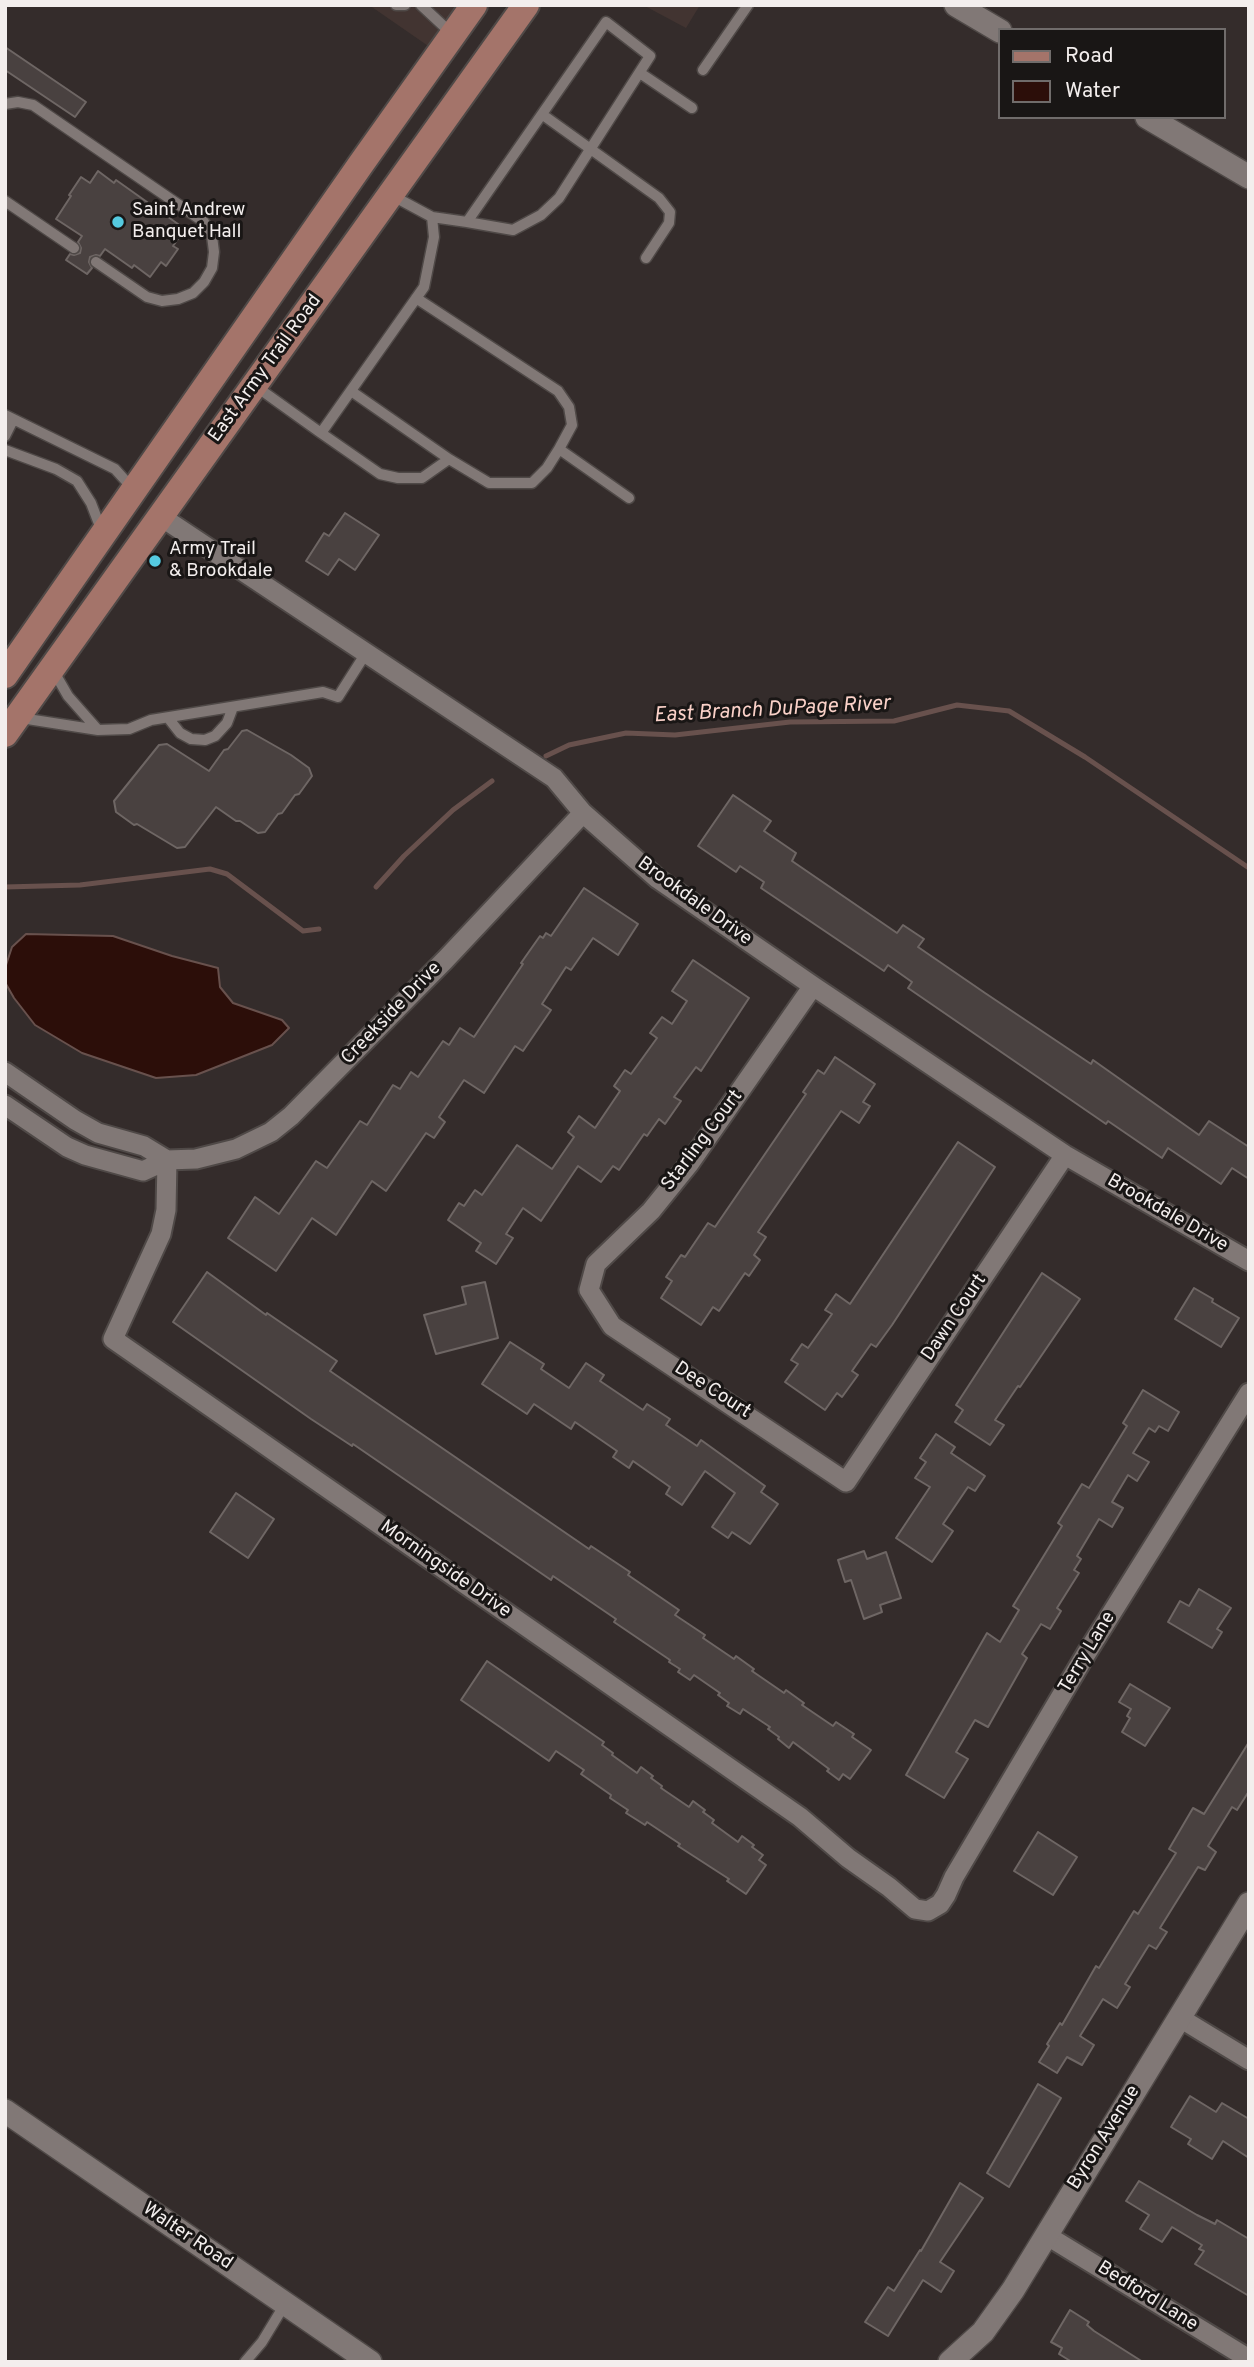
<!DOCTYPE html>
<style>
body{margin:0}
#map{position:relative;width:1254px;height:2367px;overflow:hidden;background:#342c2b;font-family:Overpass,sans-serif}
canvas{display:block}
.frame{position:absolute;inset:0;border:7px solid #f3eeed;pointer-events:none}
.legend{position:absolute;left:998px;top:28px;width:228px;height:91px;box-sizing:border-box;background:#191615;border:2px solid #706c6b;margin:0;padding:9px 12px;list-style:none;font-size:21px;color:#f3eeed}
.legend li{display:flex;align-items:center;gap:14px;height:35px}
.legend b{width:35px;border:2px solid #706c6b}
</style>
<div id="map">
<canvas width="1254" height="2367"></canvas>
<div class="frame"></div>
<ul class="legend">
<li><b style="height:9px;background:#a4746a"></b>Road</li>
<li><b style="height:19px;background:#2c0e09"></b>Water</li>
</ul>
</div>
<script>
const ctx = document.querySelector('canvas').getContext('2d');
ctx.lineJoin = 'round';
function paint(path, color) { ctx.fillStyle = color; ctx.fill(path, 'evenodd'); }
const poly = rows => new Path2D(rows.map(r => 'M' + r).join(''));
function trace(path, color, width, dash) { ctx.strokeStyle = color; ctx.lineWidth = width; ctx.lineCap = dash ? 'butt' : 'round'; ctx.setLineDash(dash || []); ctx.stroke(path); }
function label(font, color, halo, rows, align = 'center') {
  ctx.font = font + ' Overpass,sans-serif'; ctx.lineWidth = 6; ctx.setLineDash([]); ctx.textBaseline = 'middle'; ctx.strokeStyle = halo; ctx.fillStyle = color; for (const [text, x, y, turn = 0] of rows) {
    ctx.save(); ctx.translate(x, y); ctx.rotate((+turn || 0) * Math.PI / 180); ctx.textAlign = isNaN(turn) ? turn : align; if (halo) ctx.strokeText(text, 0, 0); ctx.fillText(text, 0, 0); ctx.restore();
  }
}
paint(poly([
 [369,5,467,5,434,50],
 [643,5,700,5,686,28]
]), '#423431');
const water = poly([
 [26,934,113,936,172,956,218,968,220,987,233,1003,282,1020,289,1028,272,1045,196,1075,156,1078,82,1053,35,1025,14,998,6,984,5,968,12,947,26,934]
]);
paint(water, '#2c0e09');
trace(water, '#68514d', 2);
trace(poly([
 [546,756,569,745,626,733,675,735,790,722,894,721,957,705,1009,711,1085,757,1249,868],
 [5,887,80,885,210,869,227,874,303,931,319,929],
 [376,887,404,856,453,810,492,781]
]), '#68514d', 5);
const building = poly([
 [5,47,86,102,75,117,5,70,5,47],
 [98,171,114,183,116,180,185,229,173,246,178,249,166,266,161,262,150,277,134,265,132,268,105,249,100,256,96,255,90,257,89,262,92,268,87,274,66,260,70,254,74,255,80,253,81,248,78,242,82,236,56,219,71,196,69,195,81,177,90,183,98,171],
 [345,513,379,535,355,570,339,559,328,575,306,561,324,533,329,536,345,513],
 [247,730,291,755,309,768,312,776,299,794,295,795,282,813,278,814,265,832,258,833,240,821,236,821,216,807,185,847,177,848,137,824,134,825,116,812,114,801,159,745,167,744,209,771,224,750,228,749,242,731,247,730],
 [733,795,771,821,764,831,796,853,792,861,897,933,903,925,924,939,918,947,985,993,1091,1064,1093,1060,1199,1135,1209,1121,1249,1147,1249,1179,1232,1168,1221,1184,1168,1148,1162,1158,1108,1121,1106,1124,908,988,912,982,888,965,884,971,761,888,764,882,740,866,736,872,698,846,733,795],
 [584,888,638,924,618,955,593,938,571,970,566,967,542,1004,551,1010,523,1051,515,1046,484,1093,464,1080,439,1117,445,1122,434,1138,426,1133,386,1191,372,1181,336,1235,312,1218,276,1271,228,1238,255,1197,279,1214,316,1161,327,1168,360,1121,367,1125,393,1085,400,1089,411,1072,418,1077,443,1041,449,1045,460,1028,474,1037,523,964,521,963,540,936,543,938,546,933,551,936,584,888],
 [693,960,749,998,701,1071,696,1067,674,1097,681,1101,665,1124,659,1119,647,1136,644,1134,619,1170,613,1166,601,1182,578,1166,541,1221,523,1208,506,1234,513,1238,496,1264,476,1251,481,1243,448,1220,459,1203,464,1206,475,1190,482,1195,517,1145,552,1169,574,1137,568,1132,579,1116,595,1128,620,1091,614,1086,625,1070,631,1074,657,1038,650,1033,662,1017,672,1024,687,1001,672,991,693,960],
 [835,1057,875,1084,863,1102,870,1106,859,1123,841,1111,758,1232,766,1237,754,1255,760,1260,749,1276,745,1273,719,1311,713,1307,701,1325,661,1298,672,1281,666,1277,681,1255,685,1257,708,1223,715,1227,806,1094,803,1092,818,1070,824,1074,835,1057],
 [958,1142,995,1167,892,1325,876,1347,871,1344,852,1371,858,1375,842,1397,837,1393,825,1410,785,1382,798,1364,791,1360,802,1344,808,1348,832,1314,825,1310,836,1294,850,1304,958,1142],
 [207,1272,266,1315,267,1313,337,1361,330,1371,589,1549,591,1546,630,1572,628,1575,679,1610,675,1615,705,1635,703,1638,734,1659,736,1656,754,1669,752,1671,784,1693,786,1690,804,1703,802,1705,833,1726,836,1722,854,1734,852,1737,871,1750,850,1779,843,1774,839,1780,827,1771,829,1769,793,1742,789,1748,778,1739,779,1737,768,1729,770,1727,743,1709,740,1714,727,1706,729,1703,718,1695,720,1693,694,1675,690,1680,678,1672,680,1669,669,1662,670,1660,614,1622,616,1619,553,1576,551,1580,353,1444,352,1446,311,1419,173,1322,207,1272],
 [1042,1273,1080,1299,1020,1387,1018,1386,995,1420,1004,1425,990,1445,955,1422,963,1410,956,1405,1042,1273],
 [485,1282,498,1338,436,1354,424,1315,466,1304,462,1287,485,1282],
 [1194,1288,1213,1299,1212,1302,1239,1318,1221,1347,1175,1319,1194,1288],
 [510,1342,544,1364,541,1369,569,1388,586,1363,604,1375,600,1381,643,1410,647,1404,670,1419,666,1425,697,1446,701,1440,765,1486,761,1492,778,1504,750,1544,732,1532,728,1538,712,1527,735,1493,705,1471,682,1505,666,1494,670,1487,633,1461,629,1468,613,1457,617,1451,575,1422,571,1429,534,1404,527,1414,482,1384,510,1342],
 [1143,1390,1179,1412,1168,1431,1159,1426,1155,1432,1149,1428,1133,1453,1149,1462,1137,1481,1128,1475,1112,1502,1123,1508,1112,1527,1099,1519,1077,1556,1081,1559,1074,1570,1079,1573,1057,1608,1061,1611,1050,1629,1041,1624,1022,1654,1027,1658,988,1727,975,1720,956,1752,968,1759,944,1798,906,1775,987,1633,1000,1642,1019,1610,1013,1606,1062,1526,1058,1523,1082,1484,1089,1488,1127,1426,1123,1423,1143,1390],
 [936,1434,955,1447,951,1453,985,1476,975,1491,968,1487,943,1524,953,1531,932,1562,896,1538,930,1487,915,1478,926,1462,920,1458,936,1434],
 [236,1493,274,1519,248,1558,210,1532,236,1493],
 [864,1551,867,1559,886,1552,901,1598,880,1605,882,1612,864,1619,851,1580,845,1582,838,1560,864,1551],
 [1199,1589,1231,1608,1217,1629,1222,1632,1212,1648,1168,1622,1180,1601,1189,1606,1199,1589],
 [487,1661,604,1742,602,1745,613,1753,612,1755,637,1773,641,1767,653,1776,651,1778,662,1786,661,1788,689,1807,693,1801,705,1810,703,1812,714,1820,712,1823,738,1842,742,1836,754,1845,752,1847,763,1855,759,1860,766,1865,746,1894,727,1881,729,1879,678,1846,680,1844,647,1822,645,1825,626,1813,628,1810,610,1798,611,1795,581,1774,584,1770,556,1751,549,1761,461,1700,487,1661],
 [1130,1684,1170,1708,1145,1746,1122,1732,1130,1718,1127,1716,1131,1709,1119,1702,1130,1684],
 [1249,1742,1249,1791,1237,1810,1232,1807,1208,1846,1216,1852,1205,1870,1198,1867,1160,1928,1167,1932,1156,1949,1149,1945,1125,1984,1130,1987,1117,2008,1103,1999,1080,2036,1094,2045,1082,2065,1067,2057,1057,2073,1039,2062,1049,2046,1047,2044,1060,2023,1062,2025,1096,1966,1099,1968,1134,1911,1138,1914,1176,1853,1169,1849,1193,1808,1204,1814,1249,1742],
 [1038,1832,1077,1857,1053,1895,1014,1871,1038,1832],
 [1038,2084,1061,2098,1009,2187,987,2173,1038,2084],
 [1190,2096,1216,2112,1222,2103,1249,2119,1249,2158,1223,2141,1212,2159,1188,2144,1191,2139,1171,2127,1190,2096],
 [1139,2181,1197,2215,1215,2224,1217,2220,1249,2239,1249,2296,1195,2264,1204,2251,1199,2249,1202,2245,1172,2227,1162,2242,1140,2229,1149,2215,1126,2201,1139,2181],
 [960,2183,983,2198,940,2262,954,2271,941,2292,923,2280,888,2336,865,2322,888,2287,894,2291,920,2250,921,2251,960,2183],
 [1070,2310,1089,2322,1087,2325,1094,2331,1143,2362,1072,2362,1059,2354,1062,2348,1051,2342,1070,2310]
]);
paint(building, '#494140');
trace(building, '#6e6664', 2);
const service = poly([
 [396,5,405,5],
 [421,5,451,33],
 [703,70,748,5],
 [640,73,692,108],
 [5,104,18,102,33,105,204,222,212,236,214,252,212,268,204,282,193,293,178,299,162,301,147,297,96,262],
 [543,115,659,198,670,212,669,223,646,258],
 [393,196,432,217,467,222,606,22,650,56,559,198,541,215,513,230,467,222],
 [5,201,74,248],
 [416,298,558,391,569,407,572,425,559,449],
 [254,385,321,433,424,287,434,237,432,217],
 [351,391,449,459,489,483,532,483,547,468,559,449,629,498],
 [5,415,115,469,134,490],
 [321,433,380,474,398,478,422,478,449,459],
 [5,436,13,420],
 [5,450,56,469,77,481,91,503,101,529],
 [21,718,98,730,68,696,53,670],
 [169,719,180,733,191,739,205,740,215,736,227,723,233,707],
 [98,730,129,729,151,720,323,692,338,697,366,653],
 [245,2362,262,2342,285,2304]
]);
const minor = poly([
 [160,516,554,778,583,813,658,879,813,986,1065,1155,1249,1261],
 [583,813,445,960,291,1116,271,1132,236,1149,196,1159,167,1160,166,1210,161,1234,113,1339,800,1817,848,1858,889,1887,915,1909,928,1911,940,1904,946,1895,954,1877,1086,1654,1249,1393],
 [813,986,689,1164,651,1211,596,1264,589,1290,612,1326,846,1482,1065,1155],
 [5,1072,75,1120,98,1133,144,1146,167,1160,143,1171,85,1155,67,1147,5,1105],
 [1180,2018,1249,2060],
 [1046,2235,1249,2359]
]);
const tertiary = poly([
 [956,5,1000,31],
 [1147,117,1249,177],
 [5,2111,370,2362],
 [950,2362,983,2332,1013,2290,1249,1904]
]);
const secondary = poly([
 [5,675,361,164,474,5],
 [5,734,526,5]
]);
trace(service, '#4f4947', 13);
trace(minor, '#4f4947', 23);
trace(tertiary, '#4f4947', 26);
trace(secondary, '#4f4947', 30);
trace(service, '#817876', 10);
trace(minor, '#817876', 19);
trace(tertiary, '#817876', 23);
trace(secondary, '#a4746a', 26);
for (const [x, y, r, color] of [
 [118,222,7,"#55cae0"],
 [155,561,7,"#55cae0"]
]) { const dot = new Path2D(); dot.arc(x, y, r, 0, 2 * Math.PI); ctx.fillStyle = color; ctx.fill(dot); trace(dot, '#191615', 2.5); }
label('19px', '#f3eeed', '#191615', [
 ["Saint Andrew",132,211],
 ["Banquet Hall",132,233],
 ["Army Trail",169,550],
 ["& Brookdale",169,572]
], 'left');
label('19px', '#f3eeed', '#191615', [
 ["East Army Trail Road",266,369,-54],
 ["Brookdale Drive",694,902,36],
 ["Creekside Drive",392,1014,-46],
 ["Starling Court",703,1141,-53],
 ["Brookdale Drive",1167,1214,30],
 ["Dawn Court",955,1318,-56],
 ["Dee Court",712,1391,33],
 ["Morningside Drive",445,1570,35],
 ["Terry Lane",1088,1653,-59],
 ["Byron Avenue",1105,2138,-58],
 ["Walter Road",187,2237,34],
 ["Bedford Lane",1147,2297,32]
]);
label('italic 21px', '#fad1c8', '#191615', [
 ["East Branch DuPage River",772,711,-3]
]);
</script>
